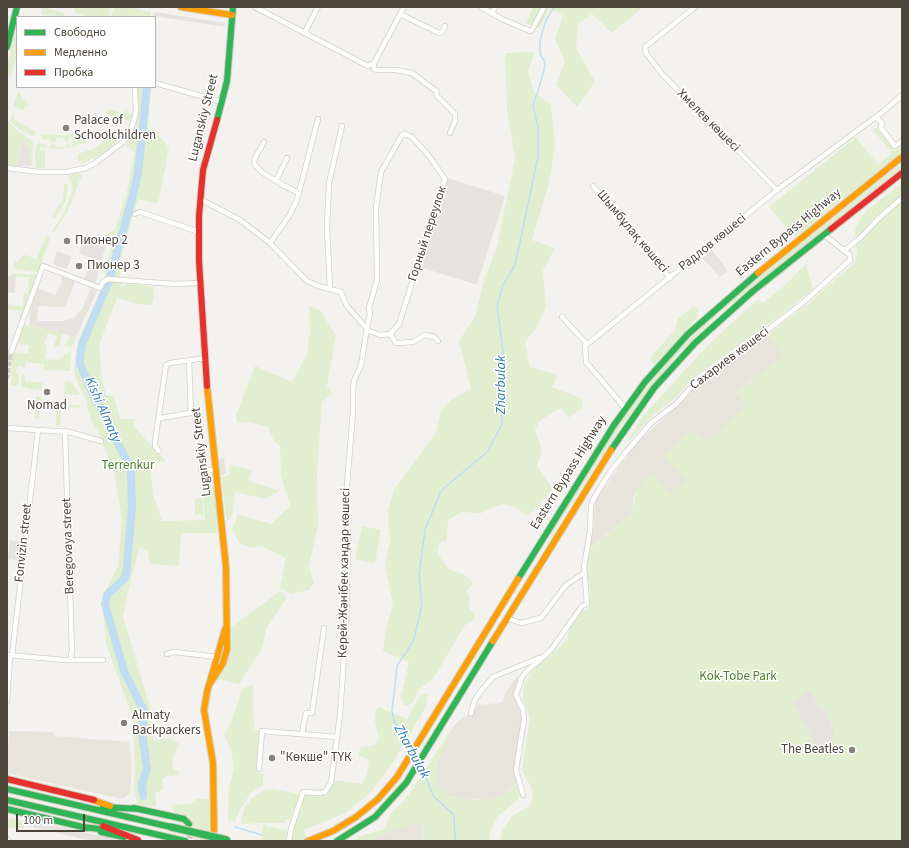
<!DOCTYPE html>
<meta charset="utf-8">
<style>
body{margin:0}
#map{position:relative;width:909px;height:848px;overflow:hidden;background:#f4f2ee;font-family:"Source Sans 3",sans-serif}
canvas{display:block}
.frame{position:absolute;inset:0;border:8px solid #4b4439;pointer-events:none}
.legend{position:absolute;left:16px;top:16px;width:140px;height:72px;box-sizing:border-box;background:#fff;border:1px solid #b7b4b0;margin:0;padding:5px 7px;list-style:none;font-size:12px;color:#4b4439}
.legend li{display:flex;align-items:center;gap:8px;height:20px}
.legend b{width:20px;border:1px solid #b7b4b0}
.scale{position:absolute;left:16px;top:814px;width:69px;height:18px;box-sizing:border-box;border:2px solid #4b4439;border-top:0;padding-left:5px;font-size:12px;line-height:14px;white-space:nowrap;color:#4b4439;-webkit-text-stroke:3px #fff;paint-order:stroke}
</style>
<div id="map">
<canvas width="909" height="848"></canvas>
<div class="frame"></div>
<ul class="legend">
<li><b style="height:5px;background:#30b455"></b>Свободно</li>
<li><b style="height:5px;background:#ff9f0a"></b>Медленно</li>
<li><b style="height:5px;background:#e5322d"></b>Пробка</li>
</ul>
<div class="scale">100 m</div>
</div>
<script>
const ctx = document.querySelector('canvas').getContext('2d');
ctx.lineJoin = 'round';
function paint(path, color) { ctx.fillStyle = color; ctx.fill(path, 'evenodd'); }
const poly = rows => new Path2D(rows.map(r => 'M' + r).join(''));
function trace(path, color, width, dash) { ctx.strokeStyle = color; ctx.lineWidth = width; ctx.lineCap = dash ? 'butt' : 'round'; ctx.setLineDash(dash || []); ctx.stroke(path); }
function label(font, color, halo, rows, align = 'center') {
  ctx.font = font + ' "Source Sans 3",sans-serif'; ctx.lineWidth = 3; ctx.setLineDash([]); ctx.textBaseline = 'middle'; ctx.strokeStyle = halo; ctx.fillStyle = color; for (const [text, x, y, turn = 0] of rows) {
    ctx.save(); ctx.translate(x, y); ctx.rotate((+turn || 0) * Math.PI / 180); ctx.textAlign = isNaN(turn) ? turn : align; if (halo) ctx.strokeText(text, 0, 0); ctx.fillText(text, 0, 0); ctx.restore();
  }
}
paint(poly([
 [62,276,75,281,65,307,38,306,37,321,30,321,30,311,37,288,55,295,61,285],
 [767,335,784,355,736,393,746,405,706,443,687,480,671,494,651,473,634,495,631,513,592,547,589,546,593,533,595,501,634,446,698,386],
 [517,676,519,677,514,694,521,714,522,728,514,774,517,781,511,789,502,795,487,800,462,799,447,795,440,788,434,778,440,752,453,727,464,716,472,713,478,705,499,703,503,701,505,693],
 [9,731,53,732,54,736,129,742,132,767,130,792,127,796,122,799,7,773],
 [410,824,423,824,424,841,367,841]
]), '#e7e4dc');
paint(poly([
 [42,7,65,13,64,17,42,15],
 [75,7,111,7,109,17,88,17,76,13,74,12],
 [114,7,127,7,151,12,151,17,111,17],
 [533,7,643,7,612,33,592,14,578,24,576,48,595,82,577,107,556,85,565,61,555,39,563,16,550,8,539,28,526,23],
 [17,26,17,54,11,78,7,73,7,65],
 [535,52,528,71,533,91,551,105,555,146,549,183,532,240,555,248,543,270,546,308,536,328,525,342,530,367,550,373,555,373,556,379,552,387,581,398,583,407,568,418,561,408,539,421,535,430,542,451,537,466,553,489,528,516,513,506,502,504,481,513,461,512,448,520,447,540,439,543,437,553,449,570,464,574,474,584,466,591,470,598,469,608,475,615,472,621,465,625,433,679,418,690,413,703,404,706,401,697,409,662,383,651,386,629,393,603,385,566,390,542,388,511,394,490,437,431,441,411,450,401,471,389,459,341,475,317,484,280,497,247,515,158,507,110,505,53],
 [137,87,150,87,148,128,156,131,169,148,158,204,138,199,118,267,122,283,121,288,129,283,153,287,154,295,152,305,137,304,117,298,99,345,102,377,106,395,114,396,120,419,134,419,134,427,166,461,150,463,153,494,162,521,205,520,203,488,215,485,218,533,181,533,179,566,150,564,148,551,140,547,131,579,123,617,149,703,154,741,170,738,179,744,172,761,173,769,179,772,178,775,167,776,162,780,163,789,155,794,156,807,137,804,134,788,134,721,106,644,102,597,118,566,122,520,114,473,97,428,94,427,87,408,87,402,76,378,74,368,79,339,102,290,105,276,104,275,111,248,105,237,105,235,115,229,126,196,135,151,135,153,126,145,137,121],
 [18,92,29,105,22,110,13,106],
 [109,109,122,113,128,110,127,113,133,114,130,121,107,114],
 [12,113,14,114,13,115,14,119,20,123,36,132,35,135,32,136,16,127,10,121],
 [7,120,16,130,33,141,32,166,30,165,30,147,27,147,22,140,16,166,7,165],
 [876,127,895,151,902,146,902,152,795,237,769,207,856,137,878,165,892,153,873,130],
 [79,131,80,135,76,136,76,139,72,140,71,137,69,138,68,141,66,141,63,138,57,138,55,142,51,141,50,139,43,140,40,134,64,135],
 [119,134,122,137,102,154,78,166,84,161,78,161,78,154,95,148,111,135],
 [84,138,87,142,72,147,56,149,40,147,40,150,45,150,45,168,36,168,35,154,37,143,45,144,46,147,50,147,51,144,54,144,56,147,65,147,68,143,70,146,73,145,73,142],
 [902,163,902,167,718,314,677,355,619,429,549,539,547,538,581,481,617,427,635,401,675,353,716,313,752,283],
 [78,173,82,175,67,213,54,232,52,231,63,214,73,189,68,175],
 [902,183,902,841,500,841,503,830,512,816,530,806,533,796,532,788,526,779,522,769,530,718,524,701,523,687,533,669,559,648,567,637,574,618,582,610,586,610,589,607,590,591,586,568,589,546,593,547,631,513,637,489,651,472,671,494,686,480,665,457,692,430,706,442,746,405,736,393,784,355,767,335,809,303,852,265,857,256,855,230,860,219,867,210],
 [64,184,68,184,66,200,55,218,52,216,63,199],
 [46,236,50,238,38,272,15,269,13,267,15,260,18,262,22,256,26,255,36,259],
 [806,264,813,289,781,315,691,380,675,398,653,415,625,445,642,417,708,345,757,300,764,302,784,286],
 [11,273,37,275,23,315,20,319,19,311,7,309,7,305,23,306,24,293,28,293,29,277,10,276],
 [309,306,320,310,336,336,327,386,333,394,322,402,317,476,318,525,309,567,314,583,309,590,291,594,280,588,286,558,262,546,253,548,240,544,232,530,238,514,271,524,290,506,281,475,280,446,274,441,268,427,249,422,237,423,236,415,255,366,292,382,307,354,310,331],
 [694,306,699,310,696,313,698,317,654,365,650,358,675,330,678,319],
 [23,325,30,325,76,337,72,347,64,346,71,337,62,334,59,347,54,346,57,336,48,333,44,344,47,345,45,359,58,360,71,351,70,371,44,370,44,364,26,362,25,368,19,366,16,369,16,373,19,374,18,386,11,386,12,361,7,360,7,352,28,353,29,345,16,344],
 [22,374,25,375,25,381,43,383,42,388,36,390,21,387],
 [65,381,72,382,80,395,64,394],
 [38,396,41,397,44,403,80,405,80,408,61,407,60,426,56,425,56,406,40,406,39,419,35,419,35,398],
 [230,465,252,470,249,481,280,491,264,499,235,492,233,513,227,522,221,477,229,475],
 [203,498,203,515,195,515,195,499],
 [362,526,381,530,375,563,355,559],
 [280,591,287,598,266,629,262,649,239,684,218,679,229,657,231,627],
 [253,685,254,729,259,731,256,773,263,773,263,785,251,793,240,809,235,822,228,820,229,790,234,768,231,749,224,735,232,720,242,689],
 [428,693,426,707,390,767,371,792,344,814,304,830,308,841,290,841,303,792,325,792,334,780,362,784,367,775,369,760,358,755,361,747,375,745,379,738,375,722,376,710,379,707,407,719,420,695],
 [453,727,437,763,434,778,440,788,454,798,477,800,487,800,502,795,511,789,515,784,519,788,520,793,518,799,497,817,491,830,489,841,424,841,423,824,410,824,367,841,352,841,361,836,384,829,391,813,405,800],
 [272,789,300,794,289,821,286,819,285,823,266,823,265,826,287,830,286,841,261,841,264,823,242,824,241,821,245,807,252,798,265,790],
 [196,799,209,799,211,841,194,841,194,828,192,821,185,815,175,813,172,805,190,804],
 [9,818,24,821,24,829,7,828]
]), '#e1eecf');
paint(poly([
 [155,12,225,23,225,27,154,16],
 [23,140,27,141,27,147,30,147,30,165,32,166,16,166],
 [448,178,505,196,477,285,420,267],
 [84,238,106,246,101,261,79,254],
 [712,250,728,271,720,277,702,258],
 [57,251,71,257,67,269,53,264],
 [93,260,102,263,95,284,84,280,90,261],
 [7,276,16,276,15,293,7,293],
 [91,288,97,291,76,337,30,325,30,321,62,321,74,318,82,309],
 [224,458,226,474,216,476,215,460],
 [10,540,21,542,19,560,8,559],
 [810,690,818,705,827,712,833,730,833,737,818,749,792,702],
 [25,818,98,836,102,835,115,838,116,841,92,841,24,825]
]), '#e6e3df');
trace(poly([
 [411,749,394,721,392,711,397,666,414,640,422,604,419,575,425,530,441,491,488,451,502,424,504,359,497,306,503,285,515,265,538,157,538,128,533,106,544,71,545,62,540,54,540,41,546,20,554,7],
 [420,764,434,797,454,815,455,841],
 [235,827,262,835]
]), '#c0ddf1', 1.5);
trace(poly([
 [143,796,142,784,147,768,142,733,144,711,124,671,105,604,107,595,122,581,126,576,132,507,131,473,129,465,91,390,80,364,80,357,82,344,109,281,133,195,138,173,147,87]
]), '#c0ddf1', 8);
trace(poly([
 [7,379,11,352]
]), '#d2cfca', 4.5, [4.5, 2]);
trace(poly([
 [189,824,190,841]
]), '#d2cfca', 6, [6, 3]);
const street = poly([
 [255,7,368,66,374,63],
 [481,7,502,19,530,31,532,30,544,7],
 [695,7,645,47,646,53,662,74,777,190],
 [492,13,495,7],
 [400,14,439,33,442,32,445,26],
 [305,32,318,7],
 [374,63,374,69,377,70,396,70,412,73,436,91,437,96,455,114,455,121,450,133],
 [374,63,404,7],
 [155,83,222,102],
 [876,117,882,123,881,128,895,146,902,141],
 [264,142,255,158,254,162,256,166,263,173,283,185,299,193],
 [7,168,40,172,66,172,86,168,95,163,123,142,130,132,136,113,135,87],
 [276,181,287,158],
 [593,186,670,278],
 [200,199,240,220,270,243,307,281,318,286,341,292,347,306,369,331,380,335,390,334,396,343,399,343,413,342,425,335,434,337,438,341],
 [135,214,140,212,199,232],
 [270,243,289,216,297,200,318,119],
 [845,250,861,237,879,218,902,198],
 [330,288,327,228,329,183,342,126],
 [562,317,587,344],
 [11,352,43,266,100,288,103,282,108,279,174,284,200,283],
 [625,408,586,362,585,346,777,190,884,111,902,95],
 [160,418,191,413,189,360],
 [7,428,69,432,101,441],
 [65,431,72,651,70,660],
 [159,451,155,446,155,442,166,365,170,363,206,358],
 [201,470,216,470],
 [507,618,521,623,541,618,566,585,584,573],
 [167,654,174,652,217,657],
 [7,655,65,660,103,660],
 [12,656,38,430],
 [7,701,10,656],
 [471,713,474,702,480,692,493,677,539,658],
 [302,734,306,713,312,713,324,628],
 [259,769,262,731,337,737],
 [523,795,516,770,524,720,523,709,516,695,522,677,528,670,551,650,582,606,587,604,584,567,590,531,591,506,594,498,610,472,626,452,651,423,676,404,694,384,746,347,805,301,850,260,850,255,824,235],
 [7,839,8,841],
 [289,841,291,829,303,792,319,793,325,792,331,782,340,715,346,628,348,540,346,497,353,412,353,389,354,381,361,365,368,322,370,315,369,308,377,280,376,208,381,172,402,135,405,134,412,137,429,156,445,179,399,324,390,334]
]);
const fast = poly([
 [7,47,17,7],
 [217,120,227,81,233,7],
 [611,450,654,388,695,343,753,291,831,229],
 [518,579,614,425,645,382,688,334,758,273],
 [7,789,171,827],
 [7,800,185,841],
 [103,807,139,809],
 [134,808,184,819,189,824],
 [7,809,87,828],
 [83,827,108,830],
 [101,832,124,837],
 [337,841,375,817,406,783,493,641]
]);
const slow = poly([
 [181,7,232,15],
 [758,273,902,157],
 [207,386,226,567,227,649,223,663,209,685],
 [493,641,611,450],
 [90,799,110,806],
 [214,830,213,763,204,710,207,692,225,629],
 [308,841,333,831,356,817,378,799,397,777,518,579]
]);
const jam = poly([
 [831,229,902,173],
 [207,386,199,261,199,216,203,170,217,120],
 [7,779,94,800],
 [103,826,138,840]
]);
trace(street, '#d2d0cb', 6);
trace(fast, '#d3cfc5', 8);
trace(slow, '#d3cfc5', 8);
trace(jam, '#d3cfc5', 8);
trace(street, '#fdfdfc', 4.5);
trace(fast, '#30b455', 6);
trace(slow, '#ff9f0a', 6);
trace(jam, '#e5322d', 6);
const fastBridge = poly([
 [171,827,227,840]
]);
trace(fastBridge, '#d6cebb', 9, []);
trace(fastBridge, '#30b455', 7);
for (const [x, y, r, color] of [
 [66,128,4,"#868178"],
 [67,241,4,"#868178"],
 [79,266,4,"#868178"],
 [47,392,4,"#868178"],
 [124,723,4,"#868178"],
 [852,750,4,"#868178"],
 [272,758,4,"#868178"]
]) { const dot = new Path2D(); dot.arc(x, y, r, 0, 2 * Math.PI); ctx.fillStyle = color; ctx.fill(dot); trace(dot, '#fff', 1.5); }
label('13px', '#4b4439', '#fff', [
 ["Luganskiy Street",204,118,-76],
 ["Хмелев көшесі",708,121,45],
 ["Шымбұлақ көшесі",632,232,50],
 ["Eastern Bypass Highway",789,233,-39],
 ["Горный переулок",428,234,-72],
 ["Радлов көшесі",713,243,-39],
 ["Сахариев көшесі",730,359,-37],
 ["Luganskiy Street",202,452,-97],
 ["Eastern Bypass Highway",569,473,-58],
 ["Fonvizin street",24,543,-84],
 ["Beregovaya street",69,546,-92],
 ["Керей-Жәнібек хандар көшесі",345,573,-89]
]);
label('13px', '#4b4439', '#fff', [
 ["Palace of",74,121],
 ["Schoolchildren",74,136],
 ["Пионер 2",75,241],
 ["Пионер 3",87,266],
 ["Nomad",47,406,"center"],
 ["Almaty",132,716],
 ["Backpackers",132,731],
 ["The Beatles",844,750,"right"],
 ["\"Көкше\" ТҮК",280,758]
], 'left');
label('13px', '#4a7f2a', '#fff', [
 ["Terrenkur",128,466],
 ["Kok-Tobe Park",738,677]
]);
label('italic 14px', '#2e7ab2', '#fff', [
 ["Zharbulak",502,385,-90],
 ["Kіshі Almaty",102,410,66],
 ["Zharbulak",411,752,61]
]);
</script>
